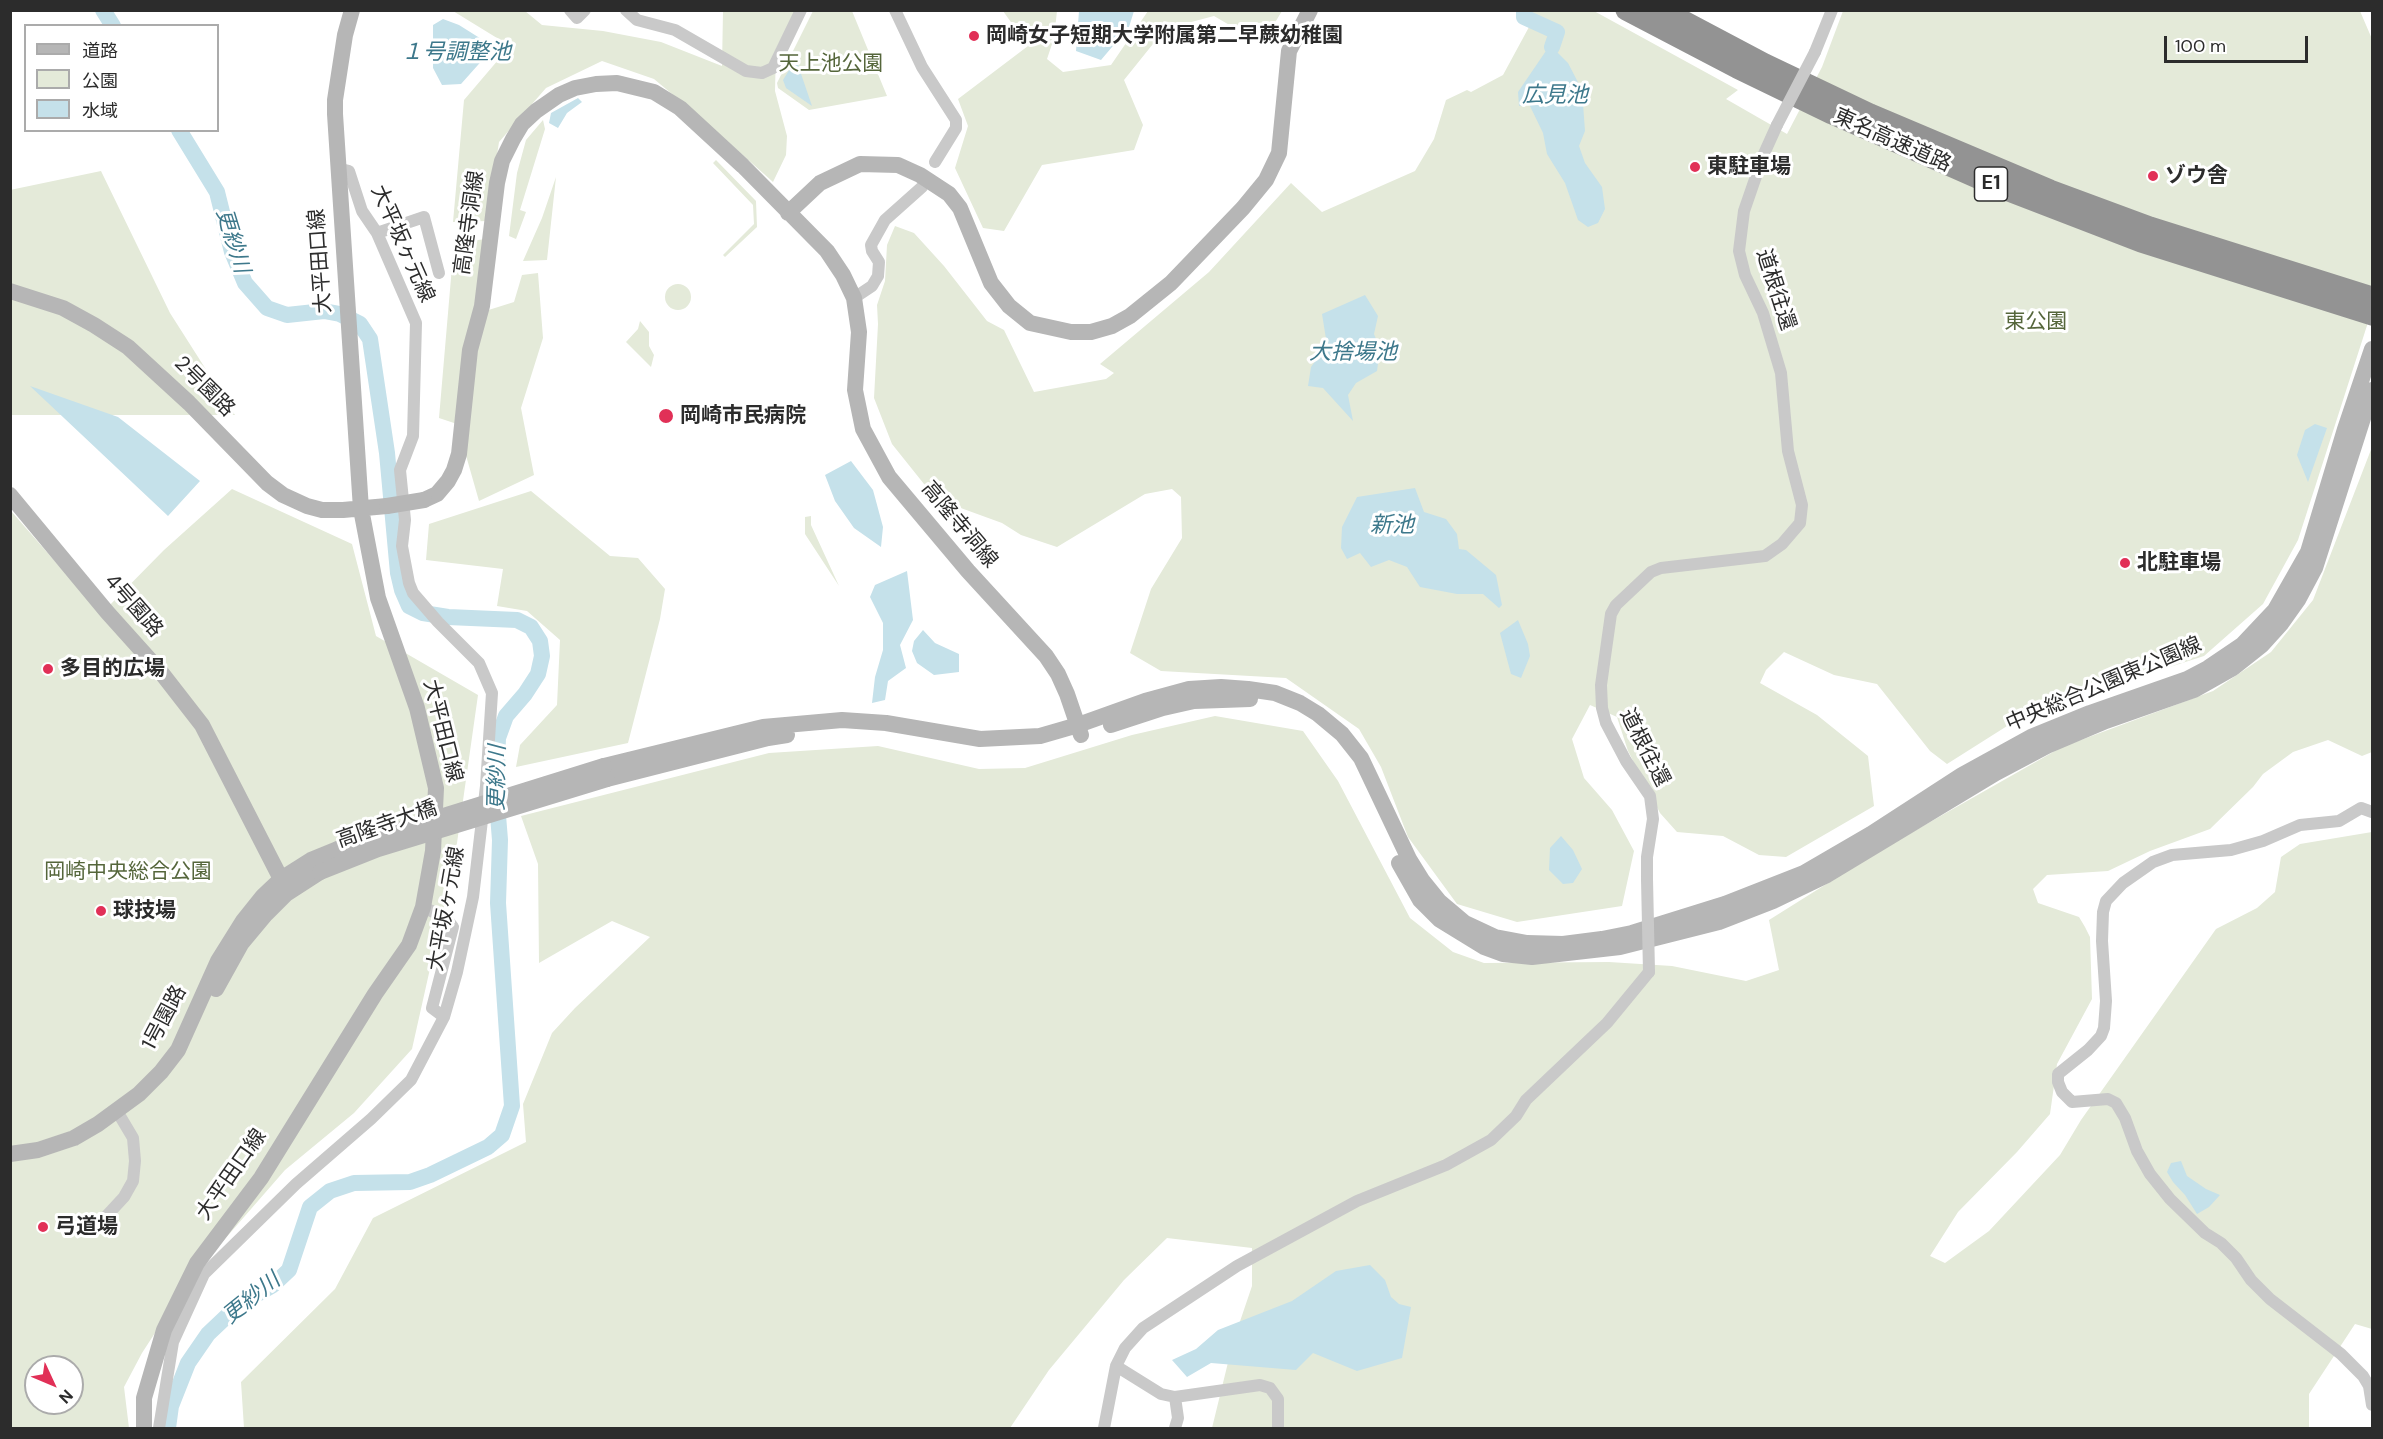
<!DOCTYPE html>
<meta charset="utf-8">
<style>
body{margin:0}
#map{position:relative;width:2383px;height:1439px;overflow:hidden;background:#fff;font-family:"DM Sans","Noto Sans JP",sans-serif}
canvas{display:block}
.frame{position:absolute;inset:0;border:12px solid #2c2c2c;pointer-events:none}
.legend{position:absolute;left:24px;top:24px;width:195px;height:108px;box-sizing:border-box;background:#fff;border:2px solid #ababab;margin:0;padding:8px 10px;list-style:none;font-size:18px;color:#2c2c2c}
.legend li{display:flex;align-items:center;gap:12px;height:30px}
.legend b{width:30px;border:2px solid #ababab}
.north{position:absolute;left:24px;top:1355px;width:60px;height:60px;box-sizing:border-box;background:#fff;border:2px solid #ababab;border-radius:50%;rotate:134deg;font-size:16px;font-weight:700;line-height:24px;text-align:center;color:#2c2c2c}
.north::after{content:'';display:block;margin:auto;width:21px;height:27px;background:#e13057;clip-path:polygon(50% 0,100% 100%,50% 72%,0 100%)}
.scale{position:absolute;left:2164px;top:36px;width:144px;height:27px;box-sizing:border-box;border:3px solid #2c2c2c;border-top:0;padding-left:8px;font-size:18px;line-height:21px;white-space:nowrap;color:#2c2c2c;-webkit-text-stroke:4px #fff;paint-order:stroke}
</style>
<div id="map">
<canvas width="2383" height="1439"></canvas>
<div class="frame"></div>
<ul class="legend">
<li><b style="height:8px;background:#b6b6b6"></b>道路</li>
<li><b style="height:16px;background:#e4ead9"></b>公園</li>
<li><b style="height:16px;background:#c5e1ea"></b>水域</li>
</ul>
<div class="north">N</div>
<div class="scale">100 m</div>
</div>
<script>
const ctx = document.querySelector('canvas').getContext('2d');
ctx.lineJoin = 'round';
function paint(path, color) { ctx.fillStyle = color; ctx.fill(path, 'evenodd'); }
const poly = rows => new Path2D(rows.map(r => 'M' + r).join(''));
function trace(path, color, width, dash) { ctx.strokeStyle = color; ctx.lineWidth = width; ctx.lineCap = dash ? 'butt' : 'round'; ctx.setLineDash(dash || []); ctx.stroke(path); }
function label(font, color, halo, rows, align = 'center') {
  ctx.font = font + ' "DM Sans","Noto Sans JP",sans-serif'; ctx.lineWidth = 6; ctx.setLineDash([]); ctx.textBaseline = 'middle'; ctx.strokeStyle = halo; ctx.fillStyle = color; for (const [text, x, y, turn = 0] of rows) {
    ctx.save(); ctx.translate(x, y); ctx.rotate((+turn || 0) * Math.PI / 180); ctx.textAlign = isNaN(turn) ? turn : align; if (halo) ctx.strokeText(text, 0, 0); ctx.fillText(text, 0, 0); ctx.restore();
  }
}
paint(poly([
 [453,11,525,11,542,25,603,31,661,42,722,66,723,11,795,11,776,49,775,91,787,136,786,155,773,182,708,124,654,79,602,61,546,88,499,142,487,221,453,222,464,100,510,46],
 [813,11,852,11,887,96,809,110,778,88,777,83],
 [1003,11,1057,11,1054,38,1047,59,1063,72,1111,65,1148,11,1282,11,1262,44,1214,16,1165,29,1124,80,1143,125,1134,150,1042,165,1004,231,983,228,955,168,968,126,958,99,1028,46],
 [1527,11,1594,11,1738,90,1726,99,1787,134,1822,67,1843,11,2360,11,2372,39,2372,310,2298,540,2263,604,2204,656,2145,675,2138,671,2015,721,1947,764,1930,751,1877,684,1834,675,1784,652,1766,670,1760,683,1817,715,1868,756,1874,806,1786,857,1759,855,1723,836,1677,832,1660,813,1628,751,1617,717,1590,705,1572,739,1584,778,1612,810,1634,851,1622,906,1517,922,1457,904,1408,837,1381,767,1359,729,1286,678,1161,671,1130,653,1151,589,1182,538,1181,497,1172,489,1145,494,1057,547,1021,535,1002,523,936,499,892,444,874,398,878,324,877,305,885,281,887,245,895,226,914,233,944,266,987,321,1004,330,1034,392,1106,379,1114,373,1100,364,1209,272,1291,183,1322,212,1415,171,1434,139,1446,100,1467,90,1471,92,1503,75,1529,27],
 [543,120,545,129,520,210,526,212,516,239,509,236,517,173,526,140],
 [716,160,756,201,757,227,725,257,723,255,754,224,753,205,713,163],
 [101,171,170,313,235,415,11,415,10,190],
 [556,177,547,260,523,261,542,218],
 [486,239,479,313,514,302,522,275,538,273,543,338,521,408,534,475,479,501,457,424,439,418,454,243],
 '665 297a13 13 0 1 1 26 0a13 13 0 1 1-26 0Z',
 [640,321,649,332,649,346,654,355,651,367,626,342,638,329],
 [2372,447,2372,752,2362,756,2328,740,2293,752,2263,774,2253,787,2210,829,2150,851,2108,871,2047,875,2033,889,2038,903,2079,917,2085,927,2090,937,2092,999,2057,1064,2050,1114,2017,1152,1958,1212,1930,1256,1945,1263,1989,1231,2060,1155,2081,1120,2216,929,2257,908,2275,892,2281,857,2300,844,2372,832,2372,1329,2355,1324,2309,1394,2309,1428,1212,1428,1233,1342,1252,1286,1252,1248,1167,1238,1124,1280,1049,1370,1010,1428,244,1428,241,1382,335,1289,373,1218,526,1142,523,1104,552,1033,575,1008,650,937,612,921,539,963,538,864,521,816,769,753,878,746,979,769,1025,768,1132,735,1215,716,1303,731,1338,781,1410,918,1453,952,1484,963,1609,962,1672,966,1746,981,1779,970,1769,920,1879,851,2062,747,2213,691,2271,652,2313,600],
 [232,489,352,544,376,636,478,695,455,857,412,1049,354,1113,285,1170,190,1279,142,1353,124,1387,129,1428,11,1428,11,511,101,614,164,550],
 [36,1367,72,1367,72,1403,36,1403],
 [531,491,610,556,638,558,665,589,660,619,628,743,516,767,520,745,557,705,560,640,527,611,497,606,503,569,426,560,429,524],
 [811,516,811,525,839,586,805,534,805,517]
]), '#e4ead9');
paint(poly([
 [1079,11,1079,10,1134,11,1129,27,1101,60,1076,51],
 [443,19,459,25,494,47,461,84,442,85,433,68,433,25],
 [1550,45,1568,63,1582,90,1585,131,1579,146,1585,163,1602,187,1605,209,1598,223,1588,227,1578,220,1565,183,1547,154,1543,133,1529,104,1519,106,1518,92],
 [796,59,812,106,786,88,783,80],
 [578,98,582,102,567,113,558,128,549,123,551,113],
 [1365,295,1378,316,1374,334,1380,349,1377,371,1356,383,1348,395,1353,421,1323,388,1308,386,1311,367,1327,345,1322,314],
 [30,386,118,417,200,481,168,516],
 [2315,424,2327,428,2308,482,2297,455,2305,430],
 [851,461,873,490,883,527,881,547,854,528,835,501,825,475],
 [1415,488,1424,512,1446,519,1457,534,1459,549,1466,550,1496,575,1502,605,1499,608,1483,594,1457,594,1420,587,1407,567,1389,560,1371,567,1360,553,1347,559,1341,548,1342,527,1357,497],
 [907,571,913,620,900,645,906,668,888,681,885,700,872,703,875,677,883,650,883,623,870,597,875,585],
 [1518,620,1528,644,1530,656,1521,678,1511,674,1500,633],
 [923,630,935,643,959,654,959,672,934,675,917,663,912,651,914,641],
 [1561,836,1573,850,1582,869,1573,883,1563,884,1549,870,1550,848],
 [2181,1161,2187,1176,2206,1189,2220,1195,2209,1207,2197,1214,2185,1195,2173,1182,2167,1172,2171,1163],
 [1370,1265,1385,1280,1391,1297,1399,1304,1411,1307,1402,1358,1357,1371,1313,1353,1296,1370,1211,1363,1187,1377,1172,1360,1196,1349,1218,1330,1292,1301,1336,1271]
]), '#c5e1ea');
trace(poly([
 [103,10,113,26],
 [1524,10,1524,17,1557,32,1552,47],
 [168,1428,171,1406,188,1363,208,1334,227,1316,245,1301,273,1285,289,1270,310,1207,330,1191,354,1183,410,1182,430,1175,488,1147,502,1135,512,1106,498,903,500,840,496,791,498,738,506,716,525,694,538,674,542,656,540,641,531,627,517,620,448,617,423,613,409,606,402,590,398,573,387,453,370,339,360,324,340,314,324,311,287,315,267,308,245,283,232,252,217,192,179,130]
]), '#c5e1ea', 16);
trace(poly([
 [570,10,577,18,585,10],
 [626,10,637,20,675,30,746,71,762,73,773,68,801,10],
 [895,10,922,67,956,120,956,128,935,162],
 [1815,52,1832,10],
 [377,233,424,217,439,273],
 [854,298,872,286,878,276,879,262,872,251,871,245,885,220,922,187],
 [2372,812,2361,808,2339,821,2300,825,2263,841,2231,850,2172,855,2153,862,2123,883,2106,901,2103,912,2102,941,2106,1001,2104,1028,2101,1036,2088,1050,2058,1074,2058,1082,2062,1092,2072,1102,2108,1099,2116,1103,2125,1118,2137,1151,2150,1174,2170,1199,2205,1233,2221,1243,2236,1258,2251,1280,2270,1299,2341,1354,2363,1376,2369,1386,2372,1405],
 [1647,879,1647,857,1653,819,1650,796,1626,761,1606,723,1602,708,1601,685,1611,614,1616,605,1651,572,1661,568,1765,556,1782,544,1800,523,1802,505,1788,451,1781,373,1763,313,1745,275,1739,251,1744,211,1763,156,1777,125],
 [423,907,446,918,453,927,432,1008,444,1017],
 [99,1224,124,1197,133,1181,135,1161,133,1138,117,1111],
 [164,1330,173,1342,204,1274,296,1184,371,1119,411,1080,444,1017,457,972,473,897,486,786,492,693,479,663,438,622,413,593,409,583,402,546,405,520,400,470,413,436,416,323,377,233,362,211,349,171,337,168],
 [1116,1366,1161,1394,1175,1397,1260,1385,1270,1388,1278,1399,1278,1428],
 [1175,1397,1178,1418,1175,1428],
 [159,1428,173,1342],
 [1104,1428,1116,1366,1125,1348,1143,1328,1237,1266,1357,1201,1446,1165,1491,1140,1516,1116,1526,1100,1607,1023,1649,972]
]), '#c9c9c9', 12);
trace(poly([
 [788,213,820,183,860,164,898,165,920,175,949,194,960,208,991,283,1009,306,1030,323,1071,332,1091,332,1112,326,1130,316,1171,283,1243,208,1266,180,1279,153,1289,51,1310,10],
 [10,291,63,308,94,325,128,347,189,403,267,483,283,495,307,506,322,510,343,510,387,506],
 [10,495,107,612,160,671,202,725,281,879],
 [424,500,437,494,448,481,454,470,459,454,470,350,482,306,497,183,502,161,513,139,522,124,536,111,559,95,575,88,596,84,617,83,654,92,680,108,743,166,827,251,843,275,854,298,859,332,855,390,863,429,889,477,968,571,1046,656,1058,674,1067,694,1081,735],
 [1111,725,1163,708,1194,701,1250,699],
 [604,766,763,727,842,720,886,723,980,739,1040,736,1078,725,1145,701,1189,689,1221,687,1248,689,1275,693,1300,703,1318,714,1342,734,1361,758,1409,859,1422,880,1439,901,1465,923,1495,937,1527,943,1563,944,1602,939,1632,933,1725,904,1804,873,1871,834,1962,775,2031,737,2090,713,2187,679,2208,668,2242,645,2275,610,2308,552,2345,429,2372,349],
 [607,779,768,738,787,735],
 [1399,863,1420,900,1440,920,1484,947,1503,954,1532,957,1620,947,1719,922,1773,901,1827,875,1996,773,2047,746,2106,721,2194,690,2233,668,2262,645,2281,624,2298,600,2315,568,2372,390],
 [216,989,241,944,266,914,286,894,320,872],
 [10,1154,38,1150,74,1138,98,1124,139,1094,161,1072,178,1050,218,961,243,921,263,896,281,879,311,860,338,849],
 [144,1428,144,1398,164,1330,197,1263,261,1178,375,994,409,945,423,907,433,851,436,788,417,708,378,598,361,509,335,114,335,100,345,35,352,10]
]), '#b6b6b6', 16);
trace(poly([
 [1626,10,1737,68,1832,114,1993,185,2141,242,2372,315],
 [1663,10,1765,64,1870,114,2050,190,2150,227,2372,297]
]), '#939393', 21);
trace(poly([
 [1777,125,1815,52],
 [1647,879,1649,972]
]), '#c9c9c9', 12);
trace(poly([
 [387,506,424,500],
 [338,849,604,766],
 [320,872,378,849,607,779]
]), '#b6b6b6', 16);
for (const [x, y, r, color] of [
 [974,36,6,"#e13057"],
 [1695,167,6,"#e13057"],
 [2153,176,6,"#e13057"],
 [666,416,8,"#e13057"],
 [2125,563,6,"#e13057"],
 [48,669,6,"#e13057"],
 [101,911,6,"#e13057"],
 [43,1227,6,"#e13057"]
]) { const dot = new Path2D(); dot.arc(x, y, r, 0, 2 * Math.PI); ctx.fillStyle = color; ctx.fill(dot); trace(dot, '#fff', 2); }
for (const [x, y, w] of [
 [1991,184,33]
]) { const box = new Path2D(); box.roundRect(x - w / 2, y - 17, w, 34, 4.5); ctx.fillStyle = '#fff'; ctx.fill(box); trace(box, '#2c2c2c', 1.5); }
label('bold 20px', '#2c2c2c', null, [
 ["E1",1991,184]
]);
label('bold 21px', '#2c2c2c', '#fff', [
 ["岡崎女子短期大学附属第二早蕨幼稚園",986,36],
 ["東駐車場",1707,167],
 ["ゾウ舎",2165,176],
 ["岡崎市民病院",680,416],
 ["北駐車場",2137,563],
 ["多目的広場",60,669],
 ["球技場",113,911],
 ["弓道場",55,1227]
], 'left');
label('21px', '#55663b', '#fff', [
 ["天上池公園",831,64],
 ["東公園",2036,322],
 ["岡崎中央総合公園",128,872]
]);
label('21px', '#2c2c2c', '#fff', [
 ["東名高速道路",1892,141,24],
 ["高隆寺洞線",470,223,-82],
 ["大平坂ヶ元線",402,244,66],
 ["大平田口線",321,261,-94],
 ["道根往還",1775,290,72],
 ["2号園路",204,387,45],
 ["高隆寺洞線",959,525,50],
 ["4号園路",133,606,49],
 ["中央総合公園東公園線",2104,685,-23],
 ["大平田口線",442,731,76],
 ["道根往還",1644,748,63],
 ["高隆寺大橋",387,825,-19],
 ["大平坂ヶ元線",447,909,-80],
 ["1号園路",165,1018,-62],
 ["大平田口線",232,1175,-55]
]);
label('italic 22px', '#3d788b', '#fff', [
 ["１号調整池",456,53],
 ["広見池",1555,96],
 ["更紗川",232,241,73],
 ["大捨場池",1353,353],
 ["新池",1392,526],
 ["更紗川",498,778,-89],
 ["更紗川",252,1299,-39]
]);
</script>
